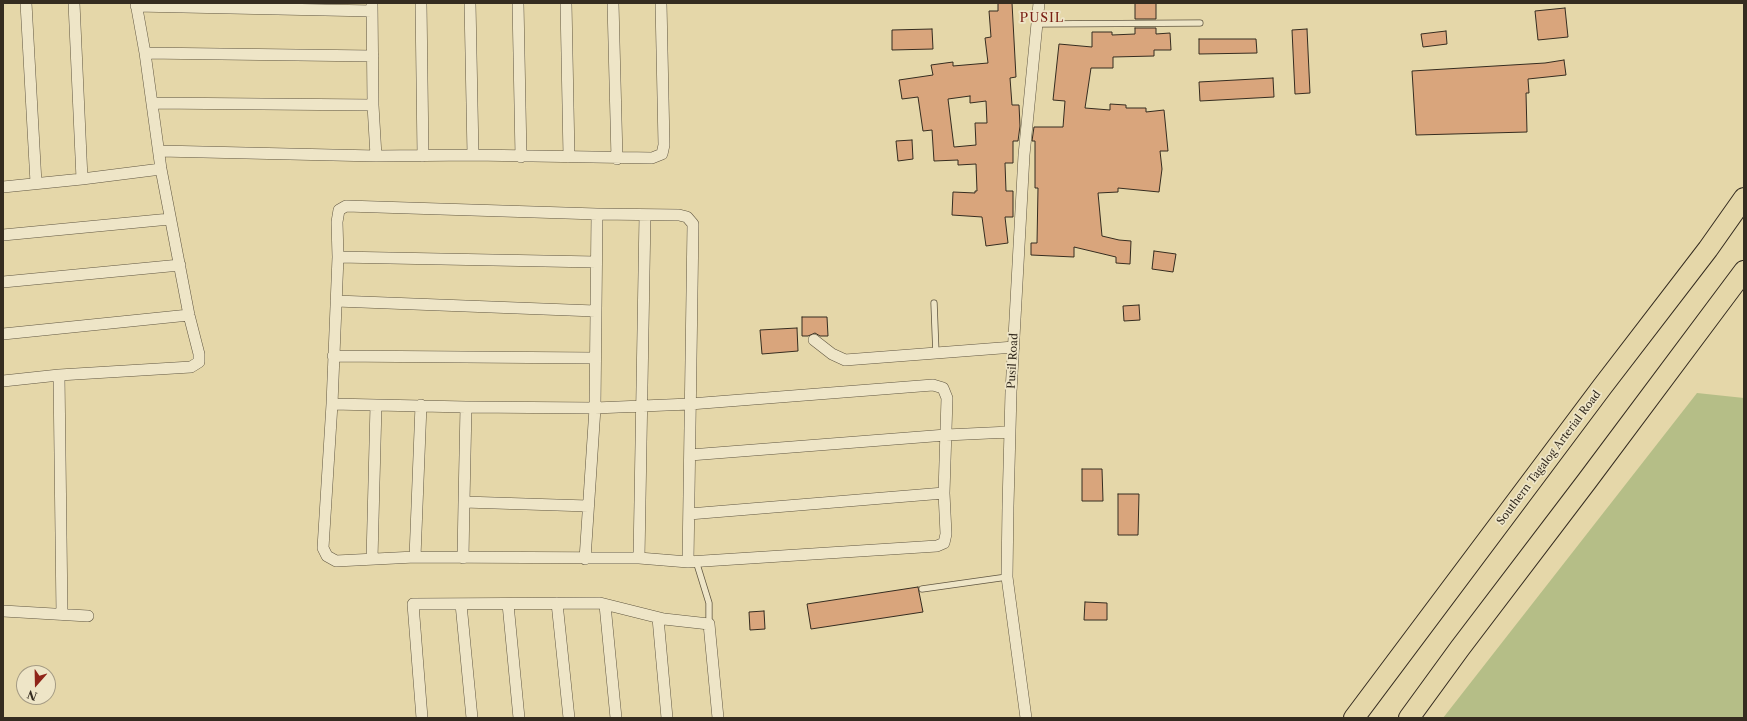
<!DOCTYPE html>
<style>
body{margin:0}
#map{position:relative;width:1747px;height:721px;overflow:hidden;background:#e5d7a9;font-family:"Libre Caslon Text",serif}
canvas{display:block}
.frame{position:absolute;inset:0;border:4px solid #352c20;pointer-events:none}
.north{position:absolute;left:16px;top:665px;width:40px;height:40px;box-sizing:border-box;background:#eee5c7;border:1px solid #a49b84;border-radius:50%;rotate:200deg;font-size:11px;font-weight:700;line-height:16px;text-align:center;color:#352c20}
.north::after{content:'';display:block;margin:auto;width:14px;height:18px;background:#8f2418;clip-path:polygon(50% 0,100% 100%,50% 72%,0 100%)}
</style>
<div id="map">
<canvas width="1747" height="721"></canvas>
<div class="frame"></div>
<div class="north">N</div>
</div>
<script>
const ctx = document.querySelector('canvas').getContext('2d');
ctx.lineJoin = 'round';
function paint(path, color) { ctx.fillStyle = color; ctx.fill(path, 'evenodd'); }
const poly = rows => new Path2D(rows.map(r => 'M' + r).join(''));
function trace(path, color, width, dash) { ctx.strokeStyle = color; ctx.lineWidth = width; ctx.lineCap = dash ? 'butt' : 'round'; ctx.setLineDash(dash || []); ctx.stroke(path); }
function label(font, color, halo, rows, align = 'center') {
  ctx.font = font + ' "Libre Caslon Text",serif'; ctx.lineWidth = 3.5; ctx.setLineDash([]); ctx.textBaseline = 'middle'; ctx.strokeStyle = halo; ctx.fillStyle = color; for (const [text, x, y, turn = 0] of rows) {
    ctx.save(); ctx.translate(x, y); ctx.rotate((+turn || 0) * Math.PI / 180); ctx.textAlign = isNaN(turn) ? turn : align; if (halo) ctx.strokeText(text, 0, 0); ctx.fillText(text, 0, 0); ctx.restore();
  }
}
paint(poly([
 [1697,393,1744,398,1744,718,1443,718]
]), '#b5be87');
const building = poly([
 [998,3,1012,3,1016,77,1010,78,1012,105,1019,105,1020,126,1018,141,1013,141,1013,163,1005,163,1006,191,1013,191,1013,217,1005,217,1008,243,986,246,982,217,952,215,953,192,975,193,975,191,977,191,976,164,958,165,958,160,934,161,932,130,923,131,918,97,902,99,899,80,933,75,931,65,953,62,953,66,988,63,985,38,991,37,989,11,998,11,998,3],
 [970,96,970,103,986,101,987,123,975,123,976,145,954,147,948,99,970,96],
 [1135,3,1156,3,1156,19,1135,19,1135,3],
 [1565,8,1568,37,1538,40,1535,11,1565,8],
 [1135,28,1156,28,1156,34,1170,33,1171,50,1154,50,1154,56,1113,57,1113,68,1091,68,1085,108,1110,110,1110,104,1126,105,1126,108,1146,108,1146,112,1164,110,1168,151,1160,151,1162,169,1159,192,1118,188,1118,192,1098,193,1102,236,1119,240,1131,241,1130,264,1116,263,1116,257,1074,247,1074,257,1031,255,1031,243,1037,243,1038,188,1035,188,1035,141,1032,141,1034,127,1063,127,1065,101,1053,100,1059,44,1092,47,1092,32,1112,32,1112,35,1135,34,1135,28],
 [932,29,933,49,892,50,892,30,932,29],
 [1307,29,1310,93,1295,94,1292,30,1307,29],
 [1446,31,1447,44,1423,47,1421,34,1446,31],
 [1199,39,1256,39,1257,53,1199,54,1199,39],
 [1564,60,1566,75,1528,79,1529,93,1526,93,1527,132,1416,135,1412,71,1545,63,1564,60],
 [1273,78,1274,97,1200,101,1199,82,1273,78],
 [912,140,913,159,898,161,896,141,912,140],
 [1154,251,1176,254,1173,272,1152,269,1154,251],
 [1139,305,1140,320,1124,321,1123,306,1139,305],
 [802,317,827,317,828,336,820,336,815,333,808,336,802,336,802,317],
 [797,328,798,351,762,354,760,330,797,328],
 [1082,469,1102,469,1103,501,1082,501,1082,469],
 [1118,494,1139,494,1138,535,1118,535,1118,494],
 [918,587,923,612,811,629,807,604,918,587],
 [1085,602,1107,603,1107,620,1084,620,1085,602],
 [764,611,765,629,750,630,749,612,764,611]
]);
paint(building, '#d9a57c');
trace(building, '#352c20', 1);
const lane = poly([
 [1037,24,1200,23],
 [934,303,936,354],
 [696,561,709,603,709,624],
 [922,589,1007,577]
]);
const street = poly([
 [26,3,36,183],
 [74,3,82,179],
 [372,3,373,105,376,156],
 [421,3,423,156],
 [470,3,473,155],
 [518,3,521,157],
 [566,3,569,157],
 [613,3,617,159],
 [136,6,372,11],
 [145,53,373,56],
 [152,103,373,105],
 [160,151,376,156,473,155,652,158,662,154,664,145,661,3],
 [3,187,82,179,161,169],
 [3,235,170,219],
 [338,257,596,262],
 [3,282,180,265],
 [336,301,595,311],
 [3,334,189,315],
 [814,340,832,354,845,360,1014,347],
 [333,356,595,358],
 [59,375,62,615],
 [3,381,59,375,191,367,199,362,199,354,189,315,161,169,145,53,136,3],
 [933,385,943,388,947,398,944,493,946,534,944,543,937,546,688,562,639,558,415,557,336,561,327,556,323,548,332,404,466,407,595,408,690,404,933,385],
 [332,404,338,257,337,222,339,210,346,206,597,214,679,215,687,217,693,224,688,562],
 [690,455,946,435,1010,432],
 [464,502,466,407],
 [689,514,944,493],
 [415,557,421,405],
 [463,558,464,502,588,506],
 [639,558,645,215],
 [372,559,376,405],
 [585,559,595,408,597,214],
 [557,603,569,718],
 [461,604,472,718],
 [508,604,519,718],
 [605,605,616,718],
 [3,611,88,616],
 [658,618,667,718],
 [422,718,413,604,600,603,664,619,709,624,718,718],
 [1026,718,1007,577,1008,506,1011,392,1024,155,1039,3]
]);
const highway = poly([
 [1354,718,1602,387,1708,249,1744,198],
 [1409,718,1460,648,1587,481,1744,271]
]);
trace(lane, '#615742', 7);
trace(street, '#615742', 12);
trace(highway, '#352c20', 22);
trace(lane, '#eee5c7', 5.5);
trace(street, '#eee5c7', 11);
trace(highway, '#e5d7a9', 20);
label('11px', '#352c20', '#eee5c7', [
 ["Pusil Road",1013,361,-87],
 ["Southern Tagalog Arterial Road",1549,458,-53]
]);
ctx.letterSpacing = '1px';
label('13px', '#7a1f14', '#eee5c7', [
 ["PUSIL",1042,18]
]);
ctx.letterSpacing = '0px';
</script>
